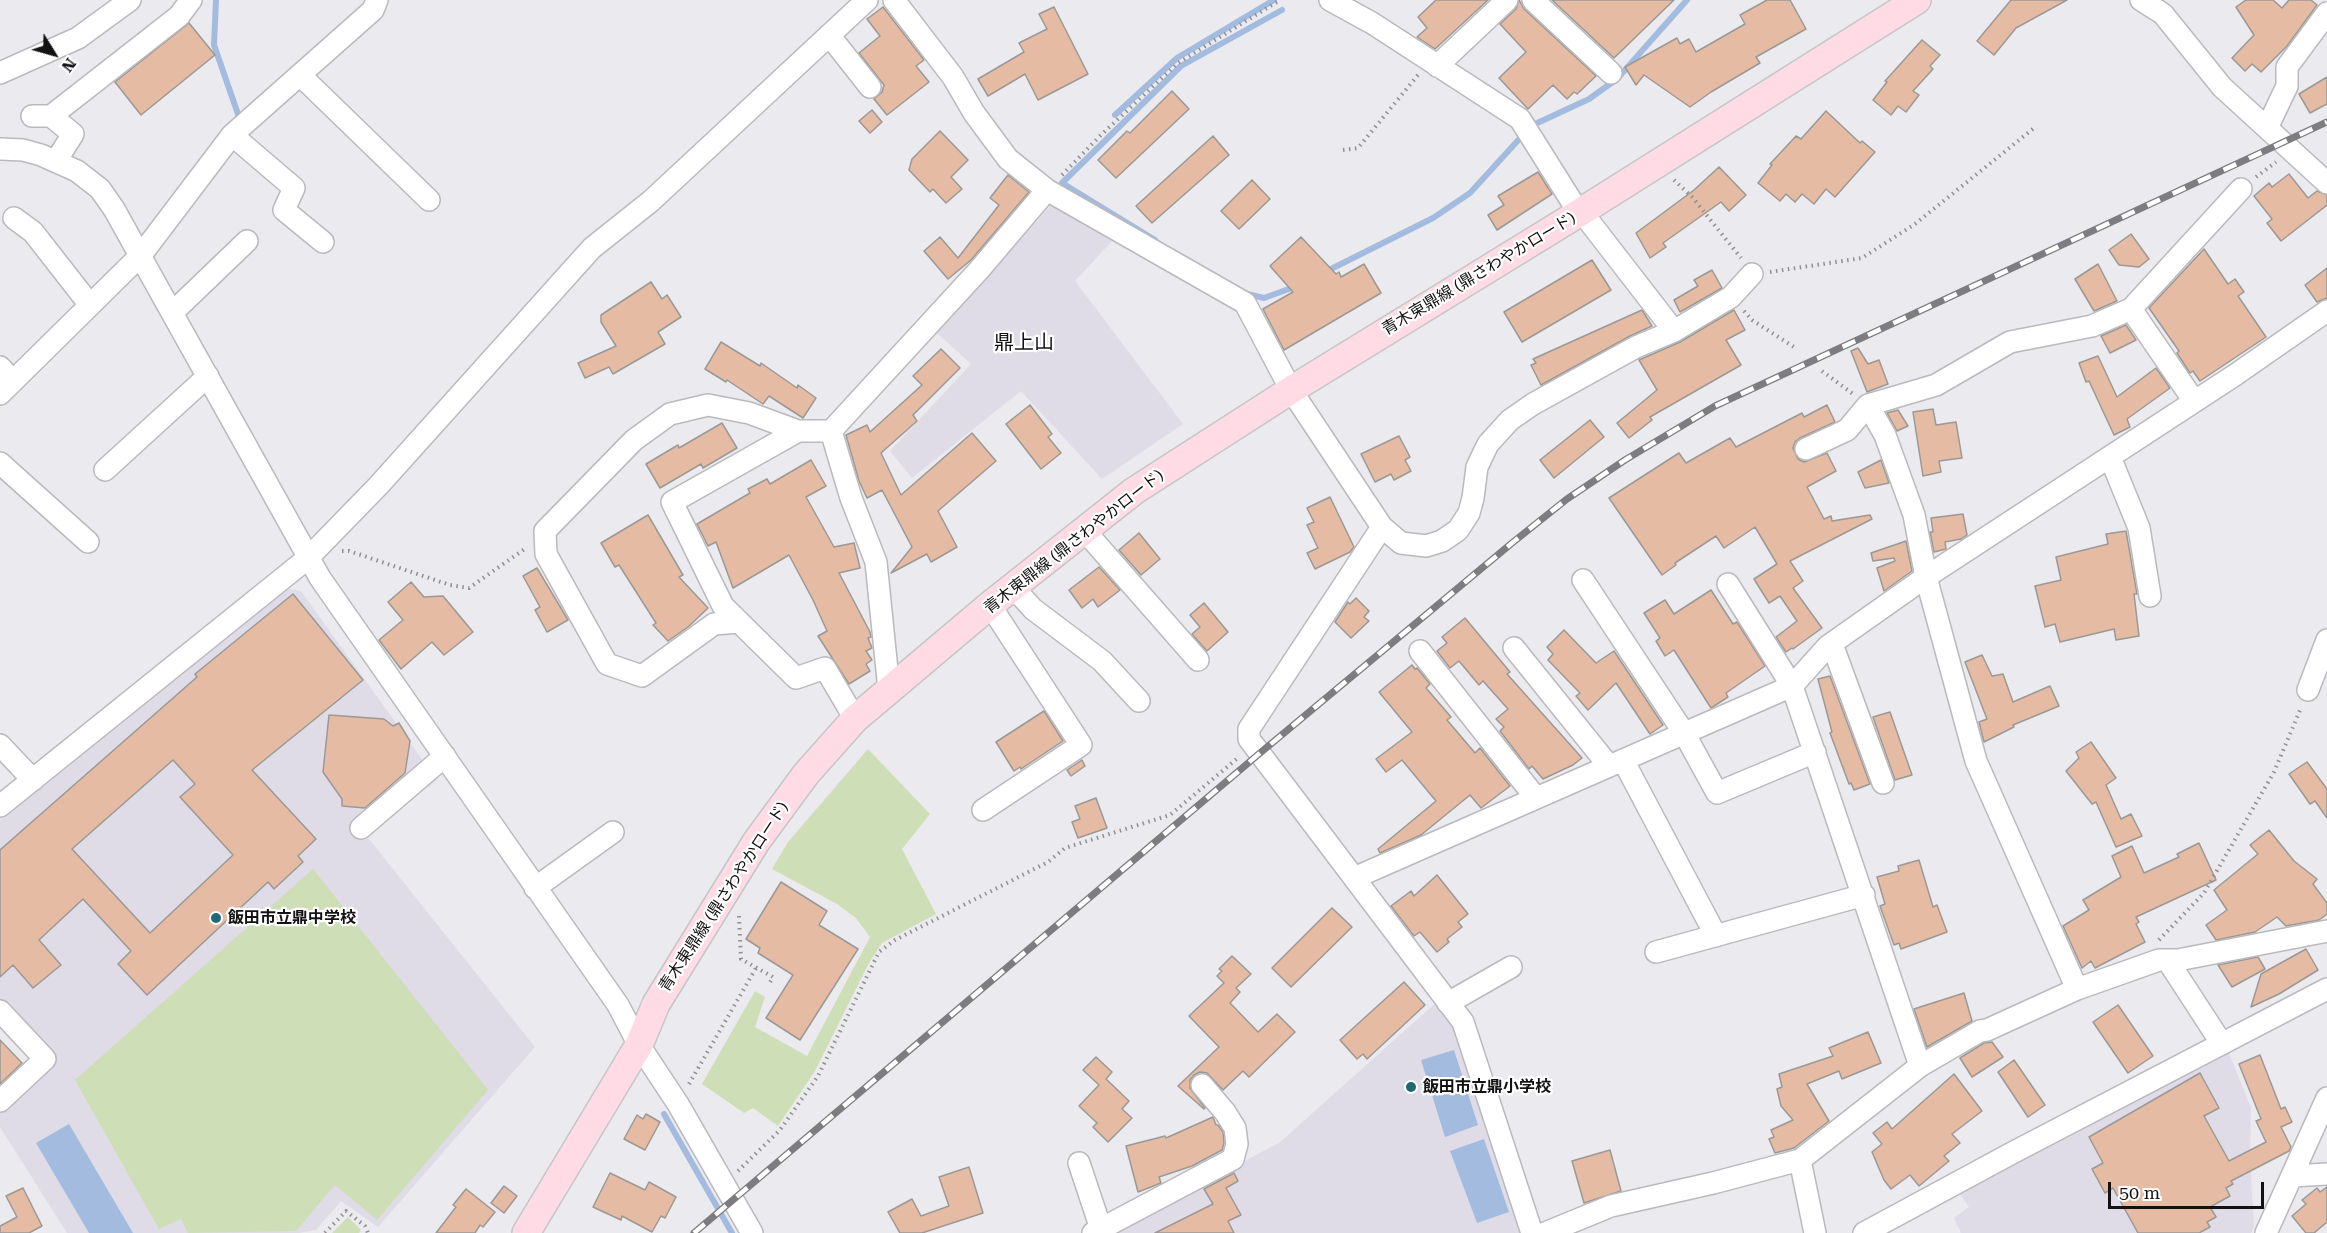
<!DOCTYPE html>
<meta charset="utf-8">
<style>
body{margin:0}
#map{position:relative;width:2327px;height:1233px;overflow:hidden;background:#ebeaee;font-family:"Roboto Serif",serif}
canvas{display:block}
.north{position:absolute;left:24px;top:24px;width:60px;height:60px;-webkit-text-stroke:4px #fff;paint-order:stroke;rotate:127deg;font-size:16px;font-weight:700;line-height:24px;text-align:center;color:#121213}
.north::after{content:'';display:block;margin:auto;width:21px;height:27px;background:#121213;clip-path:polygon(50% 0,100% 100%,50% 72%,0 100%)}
.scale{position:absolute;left:2108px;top:1182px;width:156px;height:27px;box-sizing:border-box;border:3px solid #121213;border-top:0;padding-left:8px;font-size:18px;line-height:21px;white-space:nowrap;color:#121213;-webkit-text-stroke:4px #fff;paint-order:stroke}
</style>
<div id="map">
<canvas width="2327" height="1233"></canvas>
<div class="north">N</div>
<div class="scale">50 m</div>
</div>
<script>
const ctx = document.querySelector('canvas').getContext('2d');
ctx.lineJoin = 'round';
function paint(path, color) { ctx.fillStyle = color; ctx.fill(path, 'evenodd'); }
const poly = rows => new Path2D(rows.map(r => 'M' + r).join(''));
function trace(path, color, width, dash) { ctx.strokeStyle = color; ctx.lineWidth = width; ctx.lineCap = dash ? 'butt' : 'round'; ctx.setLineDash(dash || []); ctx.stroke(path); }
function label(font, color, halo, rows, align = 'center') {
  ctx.font = font + ' "Roboto Serif","Noto Sans JP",serif'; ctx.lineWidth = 4.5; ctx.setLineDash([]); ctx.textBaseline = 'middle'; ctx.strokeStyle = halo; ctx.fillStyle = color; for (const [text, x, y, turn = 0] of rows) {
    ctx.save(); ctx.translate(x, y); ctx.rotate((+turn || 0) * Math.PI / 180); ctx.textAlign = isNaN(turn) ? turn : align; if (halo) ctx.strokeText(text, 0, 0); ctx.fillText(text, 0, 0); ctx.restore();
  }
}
paint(poly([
 [1053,203,1114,239,1075,281,1183,424,1102,479,1021,391,912,478,890,451,971,364,937,333],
 [288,589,301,591,437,780,365,834,535,1047,378,1227,341,1201,316,1230,299,1233,67,1233,0,1127,0,1113,53,1059,0,1002,0,817],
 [1439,1000,1461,1030,1527,1233,1106,1233,1279,1143],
 [2229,1053,2251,1108,2250,1159,2254,1227,2251,1233,1961,1233,1954,1218,1969,1207,1958,1191]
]), '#dfdce7');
paint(poly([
 [868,749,930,814,902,849,936,914,882,943,870,961,815,1071,778,1126,753,1108,744,1113,702,1084,755,991,765,997,755,1027,807,1056,870,937,856,918,837,904,772,869,788,842],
 [313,869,488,1090,377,1220,335,1185,296,1231,188,1233,181,1219,159,1229,75,1080],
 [348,1217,361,1230,359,1233,332,1233]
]), '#cedeb7');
paint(poly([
 [1454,1050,1478,1125,1445,1137,1421,1060],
 [69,1124,133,1233,89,1233,36,1143],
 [1484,1139,1509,1212,1477,1223,1450,1151]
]), '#a3bbdf');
trace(poly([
 [216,0,214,45,239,117],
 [1115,115,1177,58,1274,0],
 [1533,125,1589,99,1617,79,1687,0],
 [1155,240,1062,183,1181,66,1282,10],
 [1325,272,1433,218,1470,193,1522,136],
 [1243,293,1264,298,1297,286],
 [664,1114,732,1233]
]), '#a3bbdf', 6);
const building = poly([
 [1436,0,1488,0,1435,49,1417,37,1427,28,1418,17,1436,0],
 [1519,0,1524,9,1596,76,1577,94,1574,92,1567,99,1553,85,1528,109,1499,78,1526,52,1500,24,1516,9,1519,0],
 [1552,0,1674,0,1614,58,1552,0],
 [1767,0,1790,0,1806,29,1756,57,1760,63,1711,92,1690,107,1644,75,1636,85,1625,67,1677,38,1680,44,1689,39,1696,52,1745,24,1740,15,1767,0],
 [2011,0,2067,0,2016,28,1994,55,1977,41,2011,0],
 [2246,0,2273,0,2282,8,2289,0,2311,0,2317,5,2287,46,2261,72,2252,64,2245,71,2232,58,2254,35,2236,7,2246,0],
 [883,7,924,60,916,66,929,82,887,115,874,99,882,92,884,85,859,53,880,36,867,19,883,7],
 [1054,7,1088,74,1038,100,1025,74,988,96,978,79,1024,52,1019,43,1047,29,1039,14,1054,7],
 [189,23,215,55,141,115,115,82,189,23],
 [1922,40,1940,55,1930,66,1933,69,1913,91,1919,95,1906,112,1898,106,1891,115,1873,100,1887,82,1885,81,1922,40],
 [2327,77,2327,104,2310,113,2299,94,2327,77],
 [1172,91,1189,109,1116,178,1098,160,1127,131,1130,133,1172,91],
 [872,110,882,122,870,133,859,121,872,110],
 [1826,111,1860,143,1862,141,1875,152,1835,197,1826,189,1814,204,1802,194,1795,202,1786,194,1780,201,1758,183,1772,165,1770,164,1796,136,1801,139,1826,111],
 [940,131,968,160,951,177,962,189,946,203,933,189,930,192,909,170,912,159,940,131],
 [1213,136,1229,155,1152,223,1136,206,1213,136],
 [1719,167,1746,195,1729,211,1721,202,1663,243,1666,247,1650,258,1636,233,1694,190,1719,167],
 [1538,172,1552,194,1497,230,1488,215,1504,205,1498,196,1538,172],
 [2289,174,2308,198,2317,191,2327,195,2327,205,2281,241,2267,223,2272,219,2254,196,2269,183,2272,187,2289,174],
 [1008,175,1029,192,971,260,948,279,924,251,940,237,958,258,999,205,990,198,1008,175],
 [1252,180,1270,199,1239,229,1221,211,1252,180],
 [2131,234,2149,259,2139,267,2119,265,2109,250,2131,234],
 [1301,237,1336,274,1339,272,1341,277,1364,264,1381,293,1284,350,1263,309,1293,292,1270,266,1301,237],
 [2204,249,2228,284,2235,279,2244,292,2238,296,2266,337,2200,381,2193,371,2190,373,2177,353,2179,351,2149,308,2204,249],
 [1592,260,1611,290,1522,342,1504,312,1592,260],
 [2098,264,2117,301,2094,311,2075,279,2098,264],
 [2327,268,2327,298,2317,302,2305,285,2327,268],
 [1712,270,1722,288,1680,312,1674,300,1698,286,1694,280,1712,270],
 [651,282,662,299,667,295,681,317,658,332,665,344,613,374,609,367,585,378,578,363,616,346,601,322,601,315,651,282],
 [1642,310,1652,326,1630,336,1541,385,1531,365,1536,363,1533,359,1642,310],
 [1734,310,1745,330,1726,340,1741,365,1650,417,1652,420,1629,438,1617,423,1657,390,1639,360,1680,342,1734,310],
 [2126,325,2136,340,2110,353,2101,336,2126,325],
 [721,342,760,366,761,363,797,388,798,385,816,398,803,418,769,396,763,404,727,380,726,382,705,369,721,342],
 [1858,348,1868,364,1879,360,1888,384,1867,392,1851,351,1858,348],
 [941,349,960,368,913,415,917,421,881,453,901,495,972,433,996,461,938,511,957,547,931,562,927,554,891,573,912,547,882,490,867,498,859,481,846,435,867,425,870,432,922,385,913,376,941,349],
 [2098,356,2117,397,2156,368,2170,388,2127,419,2130,427,2114,435,2089,381,2086,382,2079,363,2098,356],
 [1030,405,1052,434,1048,437,1061,453,1041,469,1006,424,1030,405],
 [1827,405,1835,422,1800,438,1795,442,1793,448,1798,459,1804,462,1827,453,1836,471,1807,487,1824,519,1831,516,1832,521,1870,515,1872,519,1790,561,1803,581,1793,588,1822,628,1793,649,1792,648,1786,652,1776,637,1797,621,1780,596,1769,603,1754,579,1777,564,1755,527,1724,548,1716,536,1675,563,1676,565,1662,575,1609,498,1679,453,1686,463,1730,438,1736,447,1802,413,1804,417,1827,405],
 [1933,409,1936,425,1956,422,1962,458,1939,461,1941,472,1923,476,1913,412,1933,409],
 [1898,410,1908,426,1897,431,1887,413,1898,410],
 [1590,420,1604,437,1554,478,1540,460,1590,420],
 [722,423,737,448,703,468,701,464,660,488,646,464,678,445,679,448,722,423],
 [1399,436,1410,457,1405,460,1411,471,1394,480,1391,474,1375,482,1361,454,1399,436],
 [811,460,826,486,806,497,834,547,854,543,860,568,839,573,870,632,871,637,868,638,872,648,866,651,872,660,866,664,870,671,849,684,818,636,827,631,813,600,789,555,733,588,716,542,708,546,697,524,750,493,748,489,767,479,770,484,811,460],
 [1881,460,1889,483,1865,488,1858,472,1881,460],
 [1330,497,1354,547,1350,552,1315,569,1307,553,1318,548,1307,525,1314,522,1307,508,1330,497],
 [1963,514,1967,535,1961,539,1945,542,1946,549,1934,552,1930,532,1933,532,1931,518,1963,514],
 [648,515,683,575,679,577,708,608,688,627,668,641,653,625,656,623,619,565,615,567,601,543,648,515],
 [2126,531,2137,594,2134,594,2139,636,2116,640,2114,629,2060,642,2055,624,2045,627,2035,586,2061,580,2056,557,2108,544,2106,534,2126,531],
 [1139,533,1160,559,1141,575,1119,550,1139,533],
 [1906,541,1912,571,1884,591,1877,568,1895,561,1894,558,1873,561,1871,553,1906,541],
 [1099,567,1120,590,1098,607,1093,599,1082,608,1069,590,1099,567],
 [537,568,568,620,547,632,535,610,540,607,523,576,537,568],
 [411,582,424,597,443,596,473,632,444,655,432,642,401,669,379,640,403,620,388,602,411,582],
 [1711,590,1733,624,1737,622,1765,666,1726,693,1728,697,1711,708,1674,650,1665,656,1656,641,1660,638,1644,613,1665,600,1674,614,1711,590],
 [293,594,363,680,252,770,316,839,298,856,303,862,274,889,268,882,147,995,118,964,131,951,83,899,39,940,61,965,33,988,13,965,0,977,0,850,197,677,195,674,293,594],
 [173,760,195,784,180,797,233,855,150,933,72,849,173,760],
 [1356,598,1369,611,1364,617,1369,621,1351,638,1335,622,1348,602,1350,604,1356,598],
 [1204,603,1228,632,1207,651,1192,634,1200,627,1190,615,1204,603],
 [1465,618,1510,672,1507,674,1582,758,1573,765,1543,779,1532,766,1529,769,1500,731,1504,727,1496,719,1508,709,1483,681,1479,685,1459,661,1450,668,1437,651,1447,643,1442,637,1465,618],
 [1564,630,1596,663,1614,651,1663,725,1650,734,1616,683,1588,710,1576,696,1580,693,1548,660,1553,654,1547,647,1564,630],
 [1982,655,1992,676,2003,674,2013,702,2050,686,2059,706,2013,725,2014,727,1984,742,1979,722,1987,719,1965,662,1982,655],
 [1412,665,1415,669,1417,668,1430,684,1426,688,1451,717,1447,720,1475,753,1480,748,1510,786,1481,808,1470,795,1421,835,1380,853,1378,849,1436,801,1402,760,1386,772,1376,759,1412,732,1379,692,1412,665],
 [1830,676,1870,784,1854,790,1851,783,1849,784,1830,733,1832,732,1818,679,1830,676],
 [1044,711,1063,741,1021,769,1020,767,1014,771,996,742,1044,711],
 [1890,712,1912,775,1895,780,1873,717,1890,712],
 [329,715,384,719,393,726,399,723,410,741,405,773,365,808,342,806,342,799,323,772,329,715],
 [2091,742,2116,778,2106,785,2121,819,2131,814,2142,836,2116,847,2096,802,2092,804,2066,771,2079,758,2076,752,2091,742],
 [1082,760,1085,766,1071,776,1067,770,1082,760],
 [2307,762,2327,789,2327,818,2315,801,2310,804,2289,774,2307,762],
 [1096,798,1107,828,1078,838,1072,822,1080,819,1075,806,1096,798],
 [2269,830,2294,861,2317,879,2313,884,2327,903,2327,914,2319,920,2286,926,2277,917,2255,932,2216,940,2206,925,2227,910,2214,890,2258,854,2250,845,2269,830],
 [2199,843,2216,880,2136,917,2139,922,2136,924,2145,942,2095,968,2091,961,2082,968,2063,926,2089,910,2083,900,2121,877,2112,856,2132,846,2144,873,2179,857,2177,854,2199,843],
 [1919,860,1933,907,1937,905,1947,932,1901,949,1899,943,1894,945,1880,906,1885,904,1877,877,1899,871,1898,866,1919,860],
 [1437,875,1468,914,1458,922,1462,927,1447,939,1449,942,1437,952,1420,932,1414,936,1391,906,1411,891,1414,896,1437,875],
 [781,882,827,911,819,925,858,949,800,1040,766,1018,793,975,758,953,760,948,746,939,781,882],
 [1332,908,1352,927,1291,987,1272,968,1332,908],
 [2306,949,2318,970,2279,994,2251,1007,2261,974,2306,949],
 [1232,956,1251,974,1236,988,1240,992,1230,1003,1258,1032,1277,1014,1295,1032,1249,1077,1243,1071,1223,1090,1207,1073,1200,1072,1194,1075,1190,1080,1190,1088,1205,1108,1204,1109,1178,1086,1219,1047,1189,1016,1224,983,1217,976,1222,971,1219,969,1232,956],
 [2258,957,2265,969,2232,987,2218,965,2258,957],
 [1404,982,1425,1005,1367,1059,1363,1054,1357,1059,1340,1040,1404,982],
 [1964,993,1972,1021,1927,1047,1914,1009,1964,993],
 [2118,1005,2153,1056,2128,1073,2093,1022,2118,1005],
 [1868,1032,1881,1063,1842,1079,1839,1071,1807,1084,1829,1121,1794,1148,1775,1153,1769,1139,1774,1137,1771,1130,1793,1120,1781,1106,1777,1089,1782,1087,1779,1074,1833,1056,1829,1048,1868,1032],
 [0,1040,22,1063,0,1084,0,1040],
 [1992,1042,2003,1057,1972,1077,1960,1058,1984,1043,1992,1042],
 [2260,1055,2281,1109,2285,1107,2292,1122,2281,1127,2291,1147,2289,1151,2231,1181,2233,1184,2226,1188,2230,1196,2210,1207,2216,1217,2207,1222,2210,1227,2199,1233,2138,1233,2113,1188,2105,1193,2092,1169,2103,1163,2089,1137,2200,1073,2219,1108,2204,1116,2229,1161,2266,1142,2256,1121,2261,1119,2239,1064,2260,1055],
 [1096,1057,1112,1072,1106,1079,1129,1101,1122,1109,1132,1118,1108,1142,1093,1127,1097,1123,1079,1106,1099,1085,1083,1070,1096,1057],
 [2014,1060,2045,1105,2028,1117,1998,1072,2014,1060],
 [1954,1074,1982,1111,1952,1134,1960,1143,1944,1156,1949,1161,1919,1186,1910,1175,1891,1189,1884,1180,1872,1152,1882,1144,1873,1133,1887,1122,1892,1129,1954,1074],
 [646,1114,660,1122,645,1150,624,1139,637,1115,643,1119,646,1114],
 [1213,1117,1216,1125,1218,1125,1223,1132,1224,1143,1222,1150,1192,1166,1159,1177,1161,1183,1138,1192,1126,1146,1165,1136,1166,1138,1213,1117],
 [1610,1150,1621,1191,1584,1203,1572,1161,1610,1150],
 [969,1167,983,1213,922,1233,900,1233,888,1212,912,1199,921,1216,949,1206,939,1177,969,1167],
 [610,1173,645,1190,649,1182,676,1197,665,1218,661,1216,652,1232,622,1216,621,1220,593,1207,610,1173],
 [1234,1173,1238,1181,1226,1188,1241,1215,1228,1221,1234,1233,1155,1233,1213,1204,1204,1189,1234,1173],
 [504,1186,517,1196,504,1213,491,1203,504,1186],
 [2327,1187,2327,1222,2314,1233,2306,1233,2292,1216,2306,1204,2302,1200,2317,1188,2320,1192,2327,1187],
 [23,1188,42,1226,29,1233,0,1233,0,1226,17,1217,6,1196,23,1188],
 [466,1189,495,1212,483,1227,480,1225,475,1233,436,1233,456,1207,453,1205,466,1189]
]);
paint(building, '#e5bca3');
trace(building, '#9b9896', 1.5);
const minor = poly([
 [894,0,953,77,974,113,1008,159,1047,190,1245,303,1291,390,1382,527,1401,543,1426,546,1442,541,1458,530,1469,513,1473,498,1477,467,1488,444,1510,420,1533,404,1636,347,1674,331,1731,297,1752,274],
 [1330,0,1372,23,1520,119,1579,213],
 [1533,0,1611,73],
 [2141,0,2163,14,2222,87,2327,183],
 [829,35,870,87],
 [1437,66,1507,0],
 [0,73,78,38,130,0],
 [300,75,429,200],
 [32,116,51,116,73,134,56,161],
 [51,116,179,16,191,0],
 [2267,128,2287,86,2287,67,2327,13],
 [232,135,294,188,284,210,323,242],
 [0,149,23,150,41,155,77,171,100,189,114,209,320,578,618,1005,639,1045,678,1104,752,1233],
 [14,218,33,232,90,305],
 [1588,220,1674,331],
 [2131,309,2194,401],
 [172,313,247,241],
 [0,367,12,380],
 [0,394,141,255,232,135,373,10,377,0],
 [1868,405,1885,435,1914,515,1926,577,1976,761,2077,989],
 [798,431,672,502,723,606,796,678,825,668,855,719],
 [831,431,851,498,876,562,889,690],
 [1806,449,1847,430,1868,405,1936,385,2010,342,2092,326,2131,309,2241,189],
 [2110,457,2139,528,2150,596],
 [0,463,88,542],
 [105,470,208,376],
 [1382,527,1249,729,1249,739,1463,1022,1532,1233],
 [1084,530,1198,660],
 [1583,580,1684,733,1717,793,1815,752],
 [1728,584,1792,686,1920,1066],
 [1013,587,1033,609,1102,661,1139,701],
 [739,622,714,624,642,676,607,664,546,554,545,531,634,440,670,414,708,405,749,413,798,431,831,431,979,270,1047,190],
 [1832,644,1883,783],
 [1514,648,1609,766],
 [1420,651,1536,798],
 [2308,690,2327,640],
 [0,745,33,780],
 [1623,760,1716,936],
 [0,806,308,558,379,485,592,248,651,201,867,0],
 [983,810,1081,745,990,605],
 [361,828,445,756],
 [1354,878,1792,686,1828,646,1926,577,2235,375,2327,311],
 [535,888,613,832],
 [1656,952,1864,895],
 [2168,961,2222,1044],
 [1448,1003,1511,967],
 [0,1011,45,1059,0,1101],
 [1800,1160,1815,1233],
 [1079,1163,1101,1229],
 [2292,1176,2327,1174],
 [1093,1233,1233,1159,1237,1144,1235,1128,1225,1112,1202,1085],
 [1545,1233,1611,1206,1713,1183,1800,1160,1920,1066,1980,1031,1987,1030,2077,989,2159,960,2178,960,2327,931],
 [1864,1233,2012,1153,2327,989],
 [2266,1233,2327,1098]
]);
const major = poly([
 [526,1233,639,1045,656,1004,756,842,806,774,855,719,990,605,1134,491,1291,390,1579,213,1917,0]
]);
trace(minor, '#bab9bd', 24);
trace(major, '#c6c6c6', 30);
trace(poly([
 [1343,150,1358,148,1418,75],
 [1062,175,1100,136,1178,63,1280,0],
 [2256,177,2276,162],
 [1674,180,1692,197,1741,258],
 [1770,272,1862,258,1915,224,2034,128],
 [1744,311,1752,320,1797,349],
 [1822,371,1853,394],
 [342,551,349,551,450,585,469,588,526,548],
 [739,916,741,959,773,977,768,986],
 [2159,940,2204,893,2274,772,2301,708],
 [689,1084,756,968],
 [738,1171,780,1130,818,1076,879,952,895,940,1048,862,1065,848,1170,815,1239,757],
 [325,1233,346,1211,365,1226,368,1233]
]), '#908f92', 4, [1.5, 4.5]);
trace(minor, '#fff', 21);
trace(major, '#fedbe5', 27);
const rail = poly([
 [694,1233,1260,753,1512,543,1567,499,1625,460,1715,406,2327,122]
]);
trace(rail, '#7d7c7f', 7);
trace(rail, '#fff', 4.5, [14]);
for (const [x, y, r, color] of [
 [216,918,6,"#206875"],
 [1411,1087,6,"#206875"]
]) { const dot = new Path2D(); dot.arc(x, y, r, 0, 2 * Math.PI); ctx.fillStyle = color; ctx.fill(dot); trace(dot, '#fff', 2); }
label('16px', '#121213', '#fff', [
 ["青木東鼎線 (鼎さわやかロード)",1479,274,-31],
 ["青木東鼎線 (鼎さわやかロード)",1074,542,-38],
 ["青木東鼎線 (鼎さわやかロード)",724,897,-57]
]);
label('bold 16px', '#121213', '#fff', [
 ["飯田市立鼎中学校",228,918],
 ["飯田市立鼎小学校",1423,1087]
], 'left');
label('20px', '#121213', '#fff', [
 ["鼎上山",1024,343]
]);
</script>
